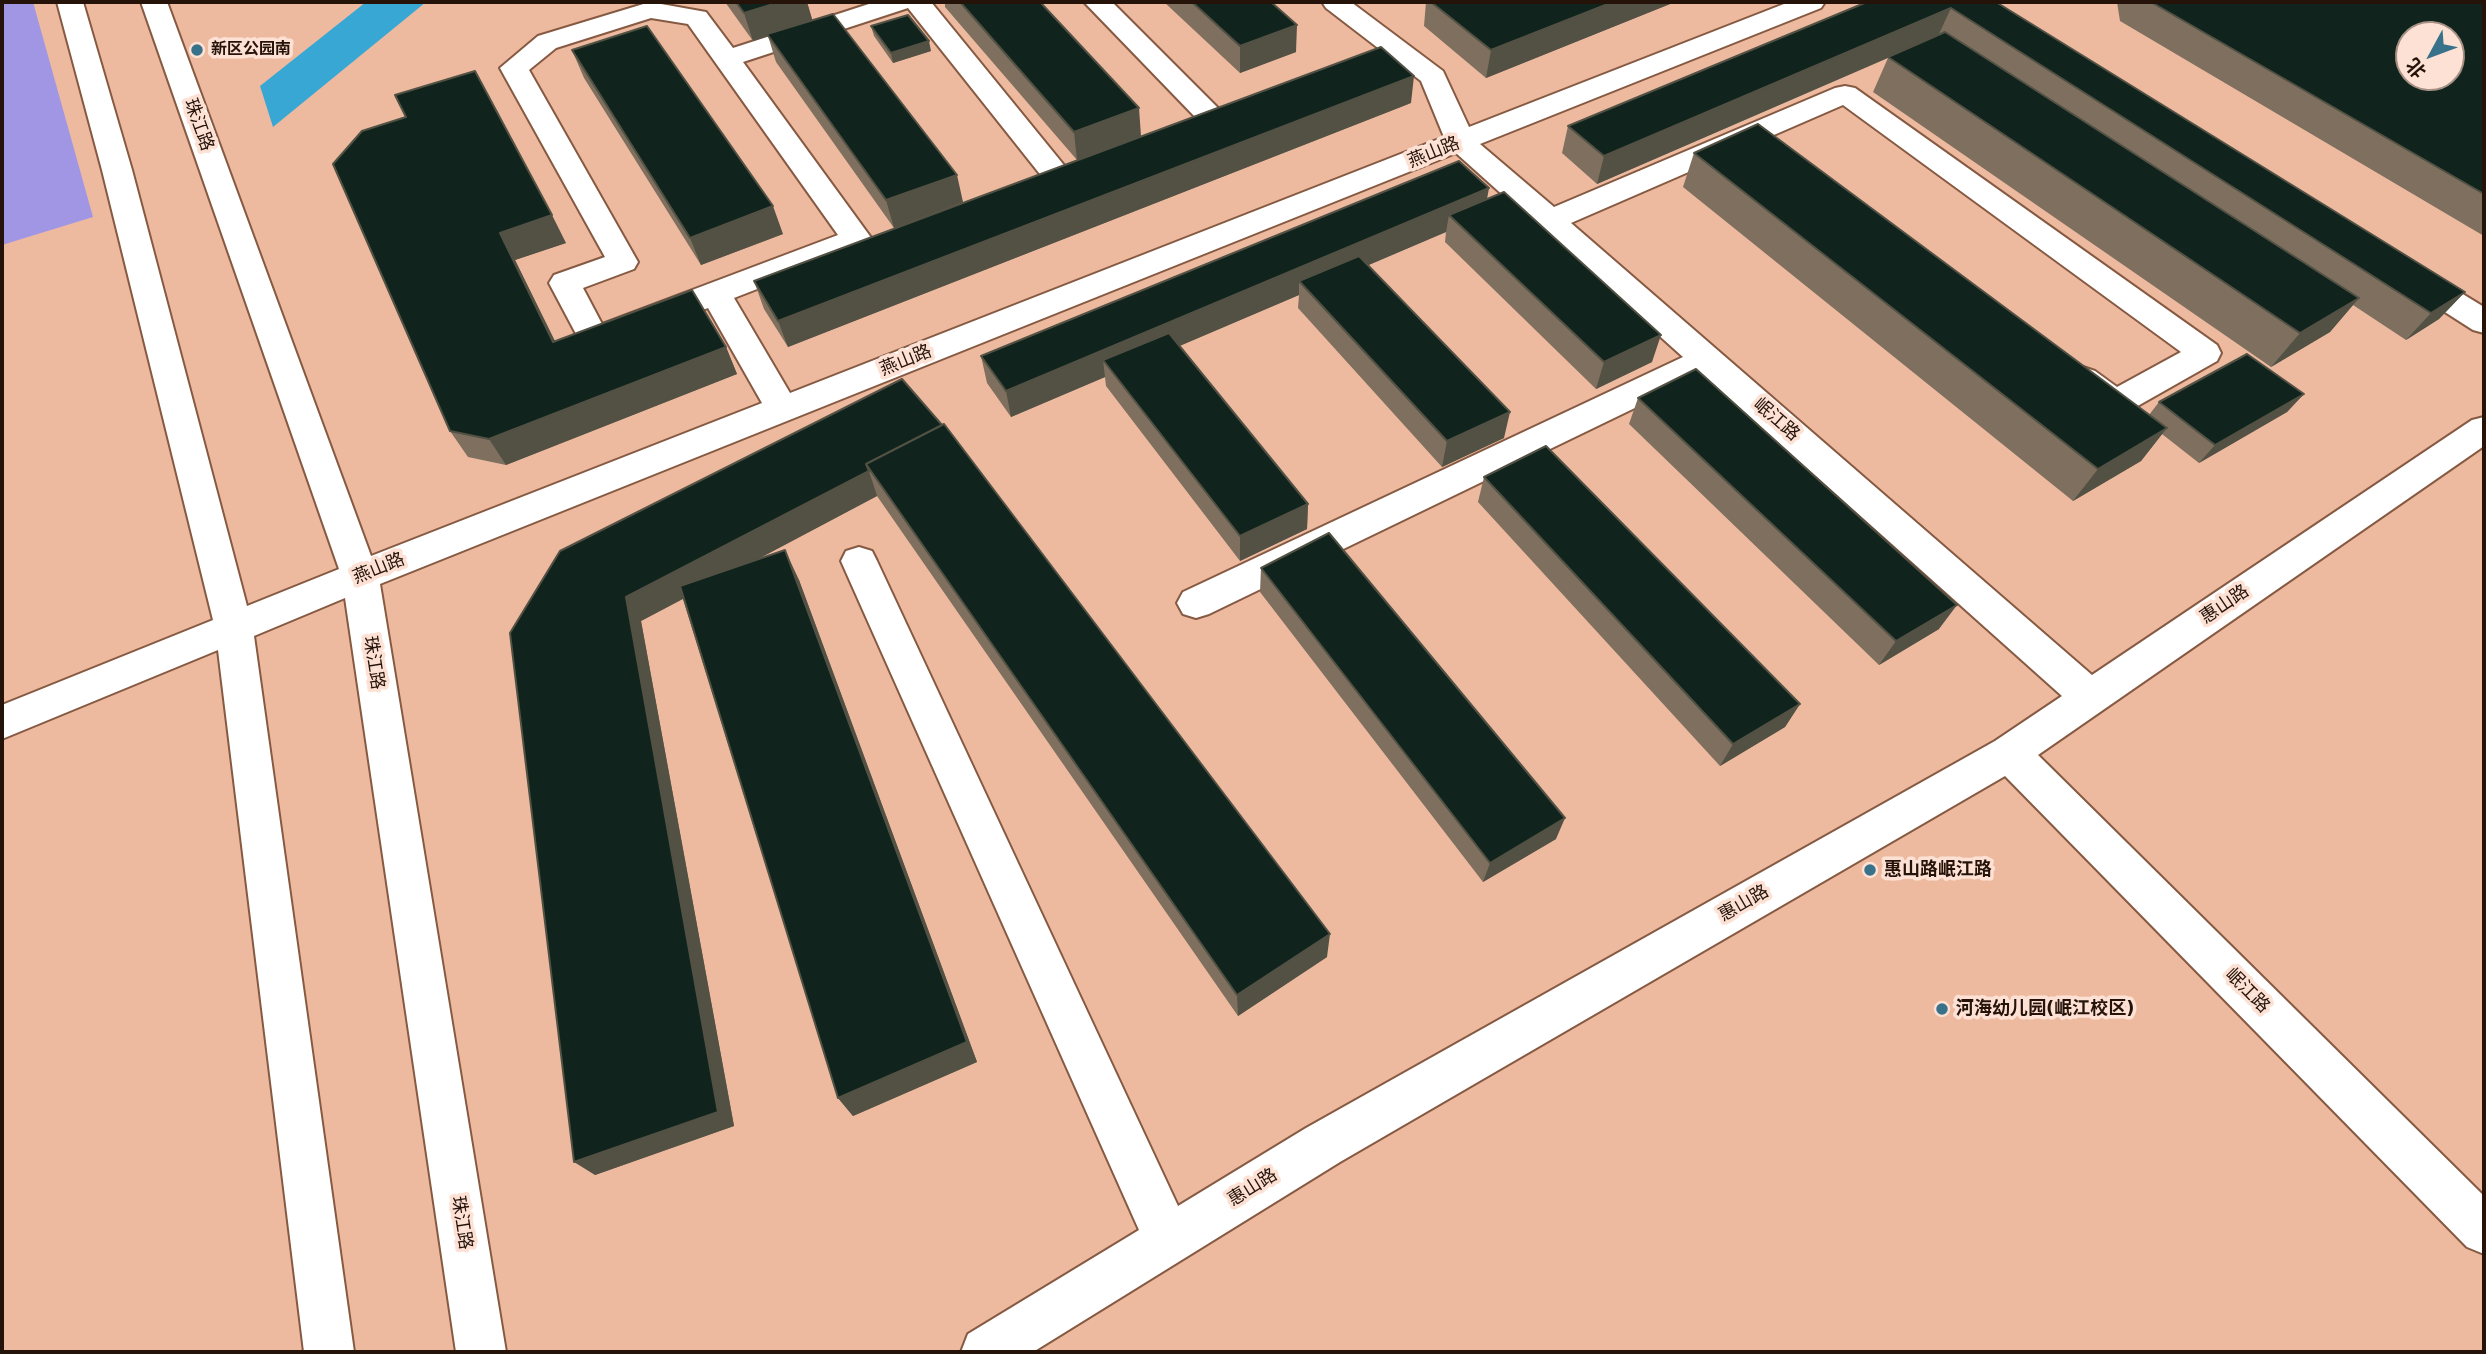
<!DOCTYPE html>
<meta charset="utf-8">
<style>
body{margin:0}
#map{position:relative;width:2486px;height:1354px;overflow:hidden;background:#edbaa0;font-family:"DejaVu Sans","Noto Sans SC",sans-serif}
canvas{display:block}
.frame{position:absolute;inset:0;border:4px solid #25130a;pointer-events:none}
.north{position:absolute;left:2395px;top:21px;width:70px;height:70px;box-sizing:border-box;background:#fce1d4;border:2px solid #a68f83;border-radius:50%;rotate:229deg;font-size:19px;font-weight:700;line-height:28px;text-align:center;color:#25130a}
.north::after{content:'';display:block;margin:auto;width:24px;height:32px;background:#38718a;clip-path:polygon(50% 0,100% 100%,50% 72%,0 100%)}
</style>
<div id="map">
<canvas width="2486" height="1354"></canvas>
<div class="frame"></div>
<div class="north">北</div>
</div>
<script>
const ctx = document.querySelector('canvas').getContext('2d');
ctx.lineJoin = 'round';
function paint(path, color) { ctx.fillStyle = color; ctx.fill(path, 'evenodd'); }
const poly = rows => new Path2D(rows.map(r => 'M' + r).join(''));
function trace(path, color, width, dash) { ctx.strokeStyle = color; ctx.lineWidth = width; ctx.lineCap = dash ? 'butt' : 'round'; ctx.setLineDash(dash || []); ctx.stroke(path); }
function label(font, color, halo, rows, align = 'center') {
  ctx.font = font + ' "DejaVu Sans","Noto Sans SC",sans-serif'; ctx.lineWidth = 7; ctx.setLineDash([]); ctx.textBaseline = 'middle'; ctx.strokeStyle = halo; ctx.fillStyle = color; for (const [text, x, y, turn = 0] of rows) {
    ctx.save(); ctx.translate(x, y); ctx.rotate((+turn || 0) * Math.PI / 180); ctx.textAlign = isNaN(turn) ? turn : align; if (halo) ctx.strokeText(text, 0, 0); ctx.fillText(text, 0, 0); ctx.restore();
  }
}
paint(poly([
 [2,2,33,2,93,217,2,245]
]), '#a096e4');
paint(poly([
 [366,2,426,2,273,127,260,86]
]), '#38a7d3');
const minor = poly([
 [57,2,83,2,132,170,247,606,339,569,141,2,167,2,371,556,762,403,708,308,605,347,594,350,583,347,549,283,554,275,605,257,500,68,538,36,650,2,706,12,733,48,875,2,931,2,1063,164,1068,171,1063,178,1053,180,1043,178,908,8,743,62,872,239,868,246,734,298,790,393,1444,137,1421,81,1326,8,1322,2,1351,2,1443,71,1469,127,1789,2,1825,2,1821,8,1480,144,1554,207,1835,88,1845,86,1855,88,2217,345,2221,353,2217,361,2127,412,2115,415,2103,412,2071,387,2066,379,2071,371,2083,367,2095,371,2117,387,2181,352,1843,105,1571,223,2092,675,2472,420,2484,417,2484,446,2038,755,2484,1196,2484,1254,2467,1247,2005,776,1340,1162,1033,1352,961,1352,968,1334,1139,1230,841,561,846,551,859,547,872,551,877,561,1178,1206,1306,1128,1995,741,2062,696,1703,375,1209,614,1196,618,1183,614,1177,603,1183,592,1683,357,1456,153,380,584,506,1352,456,1352,345,598,254,636,354,1352,304,1352,218,650,2,739,2,705,213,620,102,170,57,2],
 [651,18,688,24,838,235,602,324,583,288,634,269,638,262,529,70,556,48,651,18],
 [1084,2,1112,2,1218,108,1222,114,1218,120,1208,123,1198,120,1084,2],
 [2409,264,2420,268,2484,307,2484,333,2473,330,2398,282,2393,275,2398,268,2409,264]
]);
trace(minor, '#865a42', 4);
paint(minor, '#fff');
paint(poly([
 [725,2,807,2,812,20,963,202,894,228,776,62,768,36,753,41],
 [945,2,1040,2,1141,136,1077,160,945,7],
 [1164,2,1271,2,1296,52,1240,73],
 [1426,2,1675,2,1486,78,1424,26],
 [1867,2,1996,2,2465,292,2439,319,2406,340,2353,305,2330,332,2271,367,1873,92,1888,58,1597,184,1562,153,1568,126],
 [2117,2,2484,2,2484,236,2120,21],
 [871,26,931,51,893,63,874,36],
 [572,50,783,234,701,265,584,78],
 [1411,103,788,347,764,309,754,281],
 [1694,153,2149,415,2159,402,2304,394,2287,412,2199,463,2162,434,2141,461,2073,501,1683,187],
 [333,164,566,243,515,260,555,341,726,347,737,374,506,465,468,457,450,431],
 [1487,199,1652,362,1596,389,1445,242,1446,232,1368,265,1504,438,1442,467,1298,308,1299,295,1179,346,1308,504,1307,529,1240,561,1106,386,1105,377,1011,417,987,383,981,356],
 [902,379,1327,957,1238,1016,877,496,760,558,799,580,977,1062,853,1116,838,1098,683,599,641,621,734,1126,595,1175,510,633],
 [1638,398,1939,629,1879,665,1629,424],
 [1484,477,1800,704,1785,727,1720,766,1478,502],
 [1261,568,1556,839,1483,882,1260,592]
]), '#7e6f5e');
paint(poly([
 [780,2,807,2,813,22,753,41,744,13],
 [1613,2,1675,2,1486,78,1491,50],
 [1951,8,1938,36,1597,184,1604,156],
 [1297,25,1296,52,1240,73,1240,46],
 [929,41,931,51,893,63,891,53],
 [1414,76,1411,103,788,347,778,321],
 [1139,108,1141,136,1077,160,1074,132],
 [957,175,963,202,894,228,886,200],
 [1489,188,1484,216,1449,215,1446,232,1308,291,1299,281,1299,295,1114,374,1103,360,1105,377,1011,417,1006,391],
 [773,206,783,234,701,265,690,238],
 [552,215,566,243,515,260,568,368,553,342,500,233],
 [2465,292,2439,319,2406,340,2431,313],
 [2359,298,2330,332,2271,367,2300,333],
 [1661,335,1652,362,1596,389,1604,362],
 [726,347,737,374,506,465,489,439],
 [2304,394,2287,412,2199,463,2215,445],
 [1510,412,1504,438,1442,467,1447,441],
 [2167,428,2141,461,2073,501,2098,469],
 [869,471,877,496,641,621,734,1126,595,1175,574,1162,626,597],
 [1308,504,1307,529,1240,561,1240,536],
 [785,550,799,580,977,1062,853,1116,838,1098],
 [1957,605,1939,629,1879,665,1896,641],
 [1800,704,1785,727,1720,766,1733,744],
 [1565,818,1556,839,1483,882,1490,863],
 [1330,934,1327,957,1238,1016,1237,995]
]), '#525144');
const building = poly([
 [736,2,780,2,744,13,736,2],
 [960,2,1040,2,1139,108,1074,132,960,2],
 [1192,2,1271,2,1297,25,1240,46,1192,2],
 [1431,2,1613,2,1491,50,1431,2],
 [1867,2,1996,2,2465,292,2431,313,1951,8,1604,156,1568,126,1867,2],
 [2151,2,2484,2,2484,194,2151,2],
 [2409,35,2451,35,2451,77,2409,77,2409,35],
 [833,14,957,175,886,200,767,34,833,14],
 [908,15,929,41,891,53,871,26,908,15],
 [647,26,773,206,690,238,572,50,647,26],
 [1945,32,2359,298,2300,333,1888,57,1945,32],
 [1381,47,1414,76,778,321,754,281,1381,47],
 [475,71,552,215,500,233,553,342,692,290,726,347,489,439,450,431,333,164,362,131,406,117,395,95,475,71],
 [1758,124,2167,428,2098,469,1694,153,1758,124],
 [1459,161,1489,188,1006,391,981,356,1459,161],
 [1504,192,1661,335,1604,362,1449,215,1504,192],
 [1359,256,1510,412,1447,441,1299,281,1359,256],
 [1169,333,1308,504,1240,536,1103,360,1169,333],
 [2247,354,2304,394,2215,445,2159,402,2247,354],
 [1696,369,1957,605,1896,641,1638,398,1696,369],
 [902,379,942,425,866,464,869,471,626,597,718,1112,574,1162,510,633,560,551,902,379],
 [944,424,1330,934,1237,995,866,464,944,424],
 [1546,446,1800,704,1733,744,1484,477,1546,446],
 [1329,533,1565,818,1490,863,1261,568,1329,533],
 [785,550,967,1042,838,1098,680,586,785,550]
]);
paint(building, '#10241d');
trace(building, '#525144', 2);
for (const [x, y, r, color] of [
 [197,50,7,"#38718a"],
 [1870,870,7,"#38718a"],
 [1942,1009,7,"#38718a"]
]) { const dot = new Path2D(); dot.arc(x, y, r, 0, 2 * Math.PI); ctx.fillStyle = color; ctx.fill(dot); trace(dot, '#fce1d4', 2.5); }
label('bold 16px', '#25130a', '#fce1d4', [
 ["新区公园南",211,50]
], 'left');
label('18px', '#25130a', '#fce1d4', [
 ["珠江路",198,125,70],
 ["燕山路",1434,153,-22],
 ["燕山路",906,361,-22],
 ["岷江路",1776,420,41],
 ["燕山路",379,569,-22],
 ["惠山路",2225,605,-34],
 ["珠江路",373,663,81],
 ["惠山路",1744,904,-30],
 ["岷江路",2247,991,45],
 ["惠山路",1253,1188,-32],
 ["珠江路",461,1223,81]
]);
label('bold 18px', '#25130a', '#fce1d4', [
 ["惠山路岷江路",1884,870],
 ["河海幼儿园(岷江校区)",1956,1009]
], 'left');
</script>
